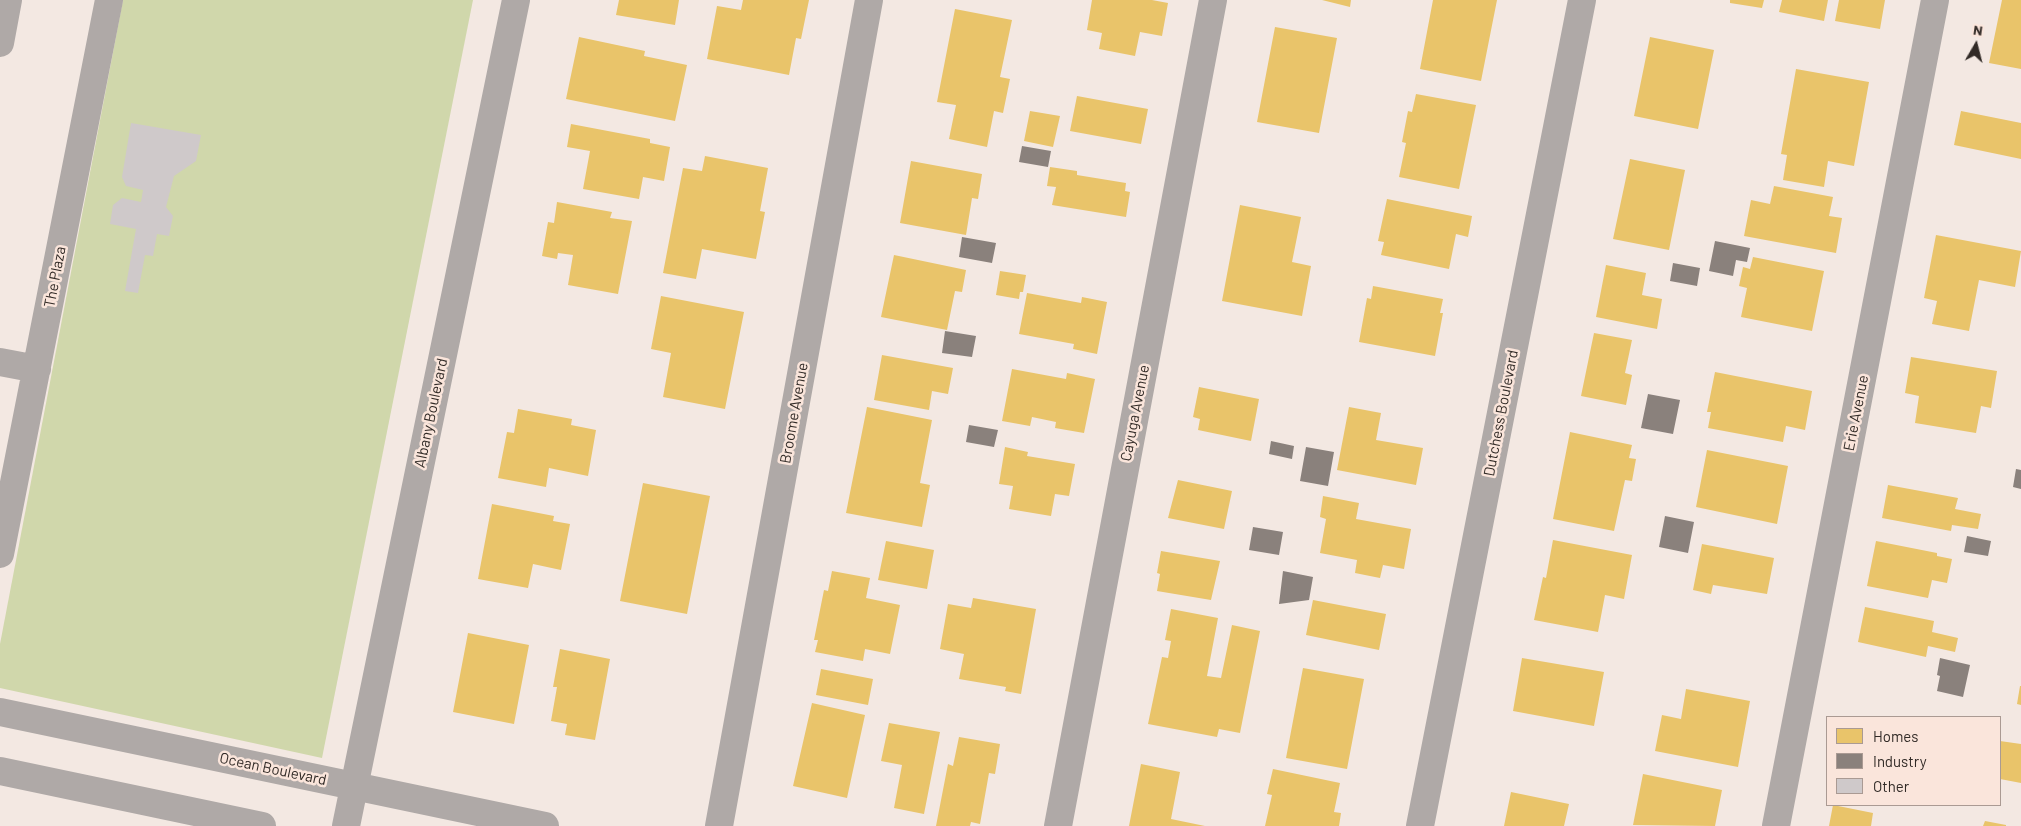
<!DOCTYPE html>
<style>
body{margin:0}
#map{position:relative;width:2021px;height:826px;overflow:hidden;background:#f3e8e2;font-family:Barlow,sans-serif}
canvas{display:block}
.legend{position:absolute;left:1826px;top:716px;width:175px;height:90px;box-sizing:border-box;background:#fae5db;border:1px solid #aa9a93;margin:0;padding:6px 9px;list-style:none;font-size:15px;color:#312a26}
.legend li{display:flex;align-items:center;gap:10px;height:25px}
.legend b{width:25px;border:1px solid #aa9a93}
.north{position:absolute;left:1951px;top:20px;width:50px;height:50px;-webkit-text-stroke:4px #fae5db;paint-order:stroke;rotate:8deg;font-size:14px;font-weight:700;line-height:20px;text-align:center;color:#312a26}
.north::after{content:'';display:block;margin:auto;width:18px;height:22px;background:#312a26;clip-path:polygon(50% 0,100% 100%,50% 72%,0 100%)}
</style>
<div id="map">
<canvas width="2021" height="826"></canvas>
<ul class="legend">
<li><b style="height:14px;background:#e9c46a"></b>Homes</li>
<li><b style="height:14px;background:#8a817c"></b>Industry</li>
<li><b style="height:14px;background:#cfc9ca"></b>Other</li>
</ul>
<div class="north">N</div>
</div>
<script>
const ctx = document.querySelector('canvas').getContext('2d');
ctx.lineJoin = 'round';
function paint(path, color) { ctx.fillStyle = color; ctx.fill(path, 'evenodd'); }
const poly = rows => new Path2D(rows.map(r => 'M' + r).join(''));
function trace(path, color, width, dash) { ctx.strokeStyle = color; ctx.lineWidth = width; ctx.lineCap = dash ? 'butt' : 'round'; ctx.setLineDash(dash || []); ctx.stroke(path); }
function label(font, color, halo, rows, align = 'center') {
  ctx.font = font + ' Barlow,sans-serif'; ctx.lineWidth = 5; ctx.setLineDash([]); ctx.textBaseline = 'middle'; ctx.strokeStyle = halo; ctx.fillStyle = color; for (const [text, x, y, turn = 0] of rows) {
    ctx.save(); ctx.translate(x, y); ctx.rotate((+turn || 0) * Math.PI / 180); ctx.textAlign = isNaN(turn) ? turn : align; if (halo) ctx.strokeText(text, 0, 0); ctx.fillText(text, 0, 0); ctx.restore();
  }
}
paint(poly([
 [123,0,473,0,322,758,0,688,0,644]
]), '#d0d7ab');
paint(poly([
 [619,0,679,0,675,25,616,15],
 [743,0,809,0,801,39,796,38,789,75,707,59,717,6,741,10],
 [1092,0,1152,0,1168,3,1162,36,1140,32,1135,56,1099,49,1102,33,1087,30],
 [1322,0,1351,0,1350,7],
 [1433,0,1497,0,1481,81,1420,69],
 [1730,0,1764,0,1762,8,1730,3],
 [1782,0,1828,0,1824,21,1779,12],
 [1839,0,1885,0,1880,29,1835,21],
 [2002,0,2021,0,2021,69,1989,63],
 [955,9,1012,20,1000,77,1010,79,1003,113,994,111,987,147,949,139,956,105,937,102],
 [1275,27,1337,38,1319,133,1257,122],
 [579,37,645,51,644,56,687,65,675,121,566,99],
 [1650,37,1714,50,1698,129,1634,116],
 [1796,69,1869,82,1854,166,1828,161,1824,187,1783,180,1787,155,1781,154],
 [1416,94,1476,105,1459,189,1399,177,1406,143,1402,142,1408,111,1412,112],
 [1077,96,1148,109,1141,144,1070,131],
 [1030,111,1060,116,1053,147,1024,141],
 [1961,111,2021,123,2021,159,1954,145],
 [571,124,650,139,650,143,670,147,664,181,643,177,639,199,583,189,590,151,567,147],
 [705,156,768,168,760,211,765,212,756,259,702,249,696,279,663,273,683,168,702,171],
 [1630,159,1685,170,1669,250,1613,239],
 [911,161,982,174,978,199,972,198,966,235,900,223],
 [1050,167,1077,171,1077,175,1126,183,1125,191,1130,192,1126,217,1052,205,1056,187,1047,186],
 [1774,186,1833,197,1829,216,1842,218,1836,253,1744,236,1751,200,1770,204],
 [1387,199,1472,216,1468,237,1456,234,1449,269,1381,255,1384,242,1378,241],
 [557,202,612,212,610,218,632,221,618,294,568,285,573,255,558,253,557,259,542,256,548,222,554,223],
 [1240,205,1301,217,1292,262,1311,266,1302,316,1222,301],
 [1936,235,2021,251,2015,287,1979,280,1969,331,1932,324,1937,301,1924,298],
 [894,255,966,270,962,292,955,291,947,330,881,317],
 [1753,257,1824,271,1812,331,1741,317,1747,288,1739,286,1743,267,1750,269],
 [1606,265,1646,273,1642,295,1662,299,1657,329,1596,317],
 [1000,271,1026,275,1023,292,1020,292,1019,299,996,295],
 [1373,286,1443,299,1440,313,1443,313,1435,356,1359,342,1367,298,1371,299],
 [1027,293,1081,303,1082,297,1107,302,1097,354,1073,349,1074,344,1019,334],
 [661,296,744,312,725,409,663,397,671,353,651,349],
 [1594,333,1632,340,1625,373,1632,375,1626,405,1581,396],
 [882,355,953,368,948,394,932,391,929,410,874,400],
 [1911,357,1997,371,1991,408,1981,406,1976,433,1915,423,1919,396,1905,393],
 [1012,369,1066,379,1067,373,1095,379,1084,433,1055,428,1056,422,1032,417,1030,426,1002,421],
 [1715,372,1812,391,1805,430,1786,426,1783,442,1708,428,1711,412,1707,412],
 [1199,387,1259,399,1251,441,1198,430,1200,419,1193,417],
 [867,407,932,420,920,483,930,485,922,527,846,513],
 [1349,407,1381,413,1376,440,1423,448,1416,485,1337,470],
 [518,409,572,419,571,425,596,430,588,476,549,468,546,487,498,478,507,432,514,433],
 [1570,432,1632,445,1629,458,1636,459,1632,481,1625,480,1614,531,1553,519],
 [1005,447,1028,452,1027,456,1075,464,1069,496,1055,494,1051,516,1009,509,1013,486,999,484],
 [1707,450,1788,466,1777,524,1696,507],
 [1178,480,1232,491,1224,529,1168,518],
 [643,483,710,496,687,614,620,601],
 [1888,485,1958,498,1955,509,1981,514,1978,529,1952,525,1951,531,1882,518],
 [1323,496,1359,503,1356,519,1411,529,1404,569,1383,565,1380,578,1355,573,1357,560,1320,553,1326,519,1320,517],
 [492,504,554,516,553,521,570,524,561,570,533,564,528,588,478,579],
 [1553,540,1632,555,1624,599,1605,595,1598,632,1534,620,1543,577,1546,578],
 [886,541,934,550,927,589,878,580],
 [1876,541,1937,553,1937,556,1952,559,1947,583,1932,580,1928,598,1867,586],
 [1702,544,1774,558,1767,594,1713,585,1711,594,1693,590],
 [1161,551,1220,561,1211,600,1157,591,1160,574,1157,573],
 [832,571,870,578,866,598,900,605,890,654,865,649,863,661,815,652,818,640,814,640,824,590,828,591],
 [973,598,1036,609,1021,694,1005,691,1006,687,959,679,964,654,940,649,948,604,971,608],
 [1313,600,1386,614,1379,650,1306,635],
 [1865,607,1934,621,1932,632,1958,638,1955,652,1928,646,1926,657,1858,642],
 [1171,609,1218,618,1207,676,1221,678,1232,625,1260,631,1240,733,1219,729,1217,737,1148,724,1162,657,1168,658,1171,641,1165,640],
 [468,633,529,645,514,724,453,712],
 [560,649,610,659,595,740,565,735,567,724,551,721,557,687,553,687],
 [1522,658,1604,672,1594,726,1513,711],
 [1303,668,1364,679,1347,769,1286,758],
 [821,669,873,679,868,705,816,695],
 [2020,686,2021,686,2021,705,2017,704],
 [1686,689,1750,701,1738,767,1655,751,1662,715,1681,719],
 [812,703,865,715,847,798,793,786],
 [889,723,940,732,924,814,894,808,902,765,881,761],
 [959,737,1000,744,995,774,989,773,980,824,971,822,970,826,936,826,948,764,953,766],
 [2000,741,2021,744,2021,783,2000,779],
 [1141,764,1180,772,1171,819,1205,826,1129,826],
 [1273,769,1340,783,1334,812,1341,813,1339,826,1265,826,1272,795,1267,794],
 [1643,774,1722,790,1715,826,1633,825],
 [1511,792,1569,804,1564,826,1504,826],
 [1833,805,1873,813,1871,826,1829,826],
 [1985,821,2006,825,2006,826,1983,826]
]), '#e9c46a');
paint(poly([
 [1022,146,1051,151,1048,167,1019,162],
 [962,237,996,243,992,263,959,257],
 [1715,241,1750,248,1747,262,1736,260,1733,276,1709,271],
 [1673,263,1700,268,1697,286,1670,281],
 [945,331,976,336,972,357,942,353],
 [1648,394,1680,400,1673,434,1641,428],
 [969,425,998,430,994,447,966,442],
 [1271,441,1294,446,1292,459,1269,454],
 [1306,447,1334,452,1328,486,1300,481],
 [2016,469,2021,470,2021,489,2013,487],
 [1665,516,1694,522,1688,553,1659,547],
 [1253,527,1283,532,1279,555,1249,550],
 [1967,536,1991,541,1988,556,1964,552],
 [1283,571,1313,577,1309,600,1279,604],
 [1940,658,1970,665,1963,697,1937,691,1940,676,1937,675]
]), '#8a817c');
paint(poly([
 [131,123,201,135,196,161,174,176,166,207,173,216,169,236,157,234,153,256,145,255,138,293,125,291,136,229,110,224,113,205,122,198,141,202,143,190,126,186,122,177]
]), '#cfc9ca');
trace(poly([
 [0,43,8,0],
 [0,362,37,369],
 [0,554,109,0],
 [0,712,545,826],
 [0,771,262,826],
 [346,826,516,0],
 [719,826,869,0],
 [1058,826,1213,0],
 [1420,826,1582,0],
 [1776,826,1935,0]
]), '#afa9a7', 28);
label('15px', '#312a26', '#fae5db', [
 ["The Plaza",55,277,-79],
 ["Albany Boulevard",431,413,-78],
 ["Broome Avenue",794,413,-80],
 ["Cayuga Avenue",1135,413,-79],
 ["Dutchess Boulevard",1501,413,-79],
 ["Erie Avenue",1856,413,-79],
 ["Ocean Boulevard",273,769,12]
]);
</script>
